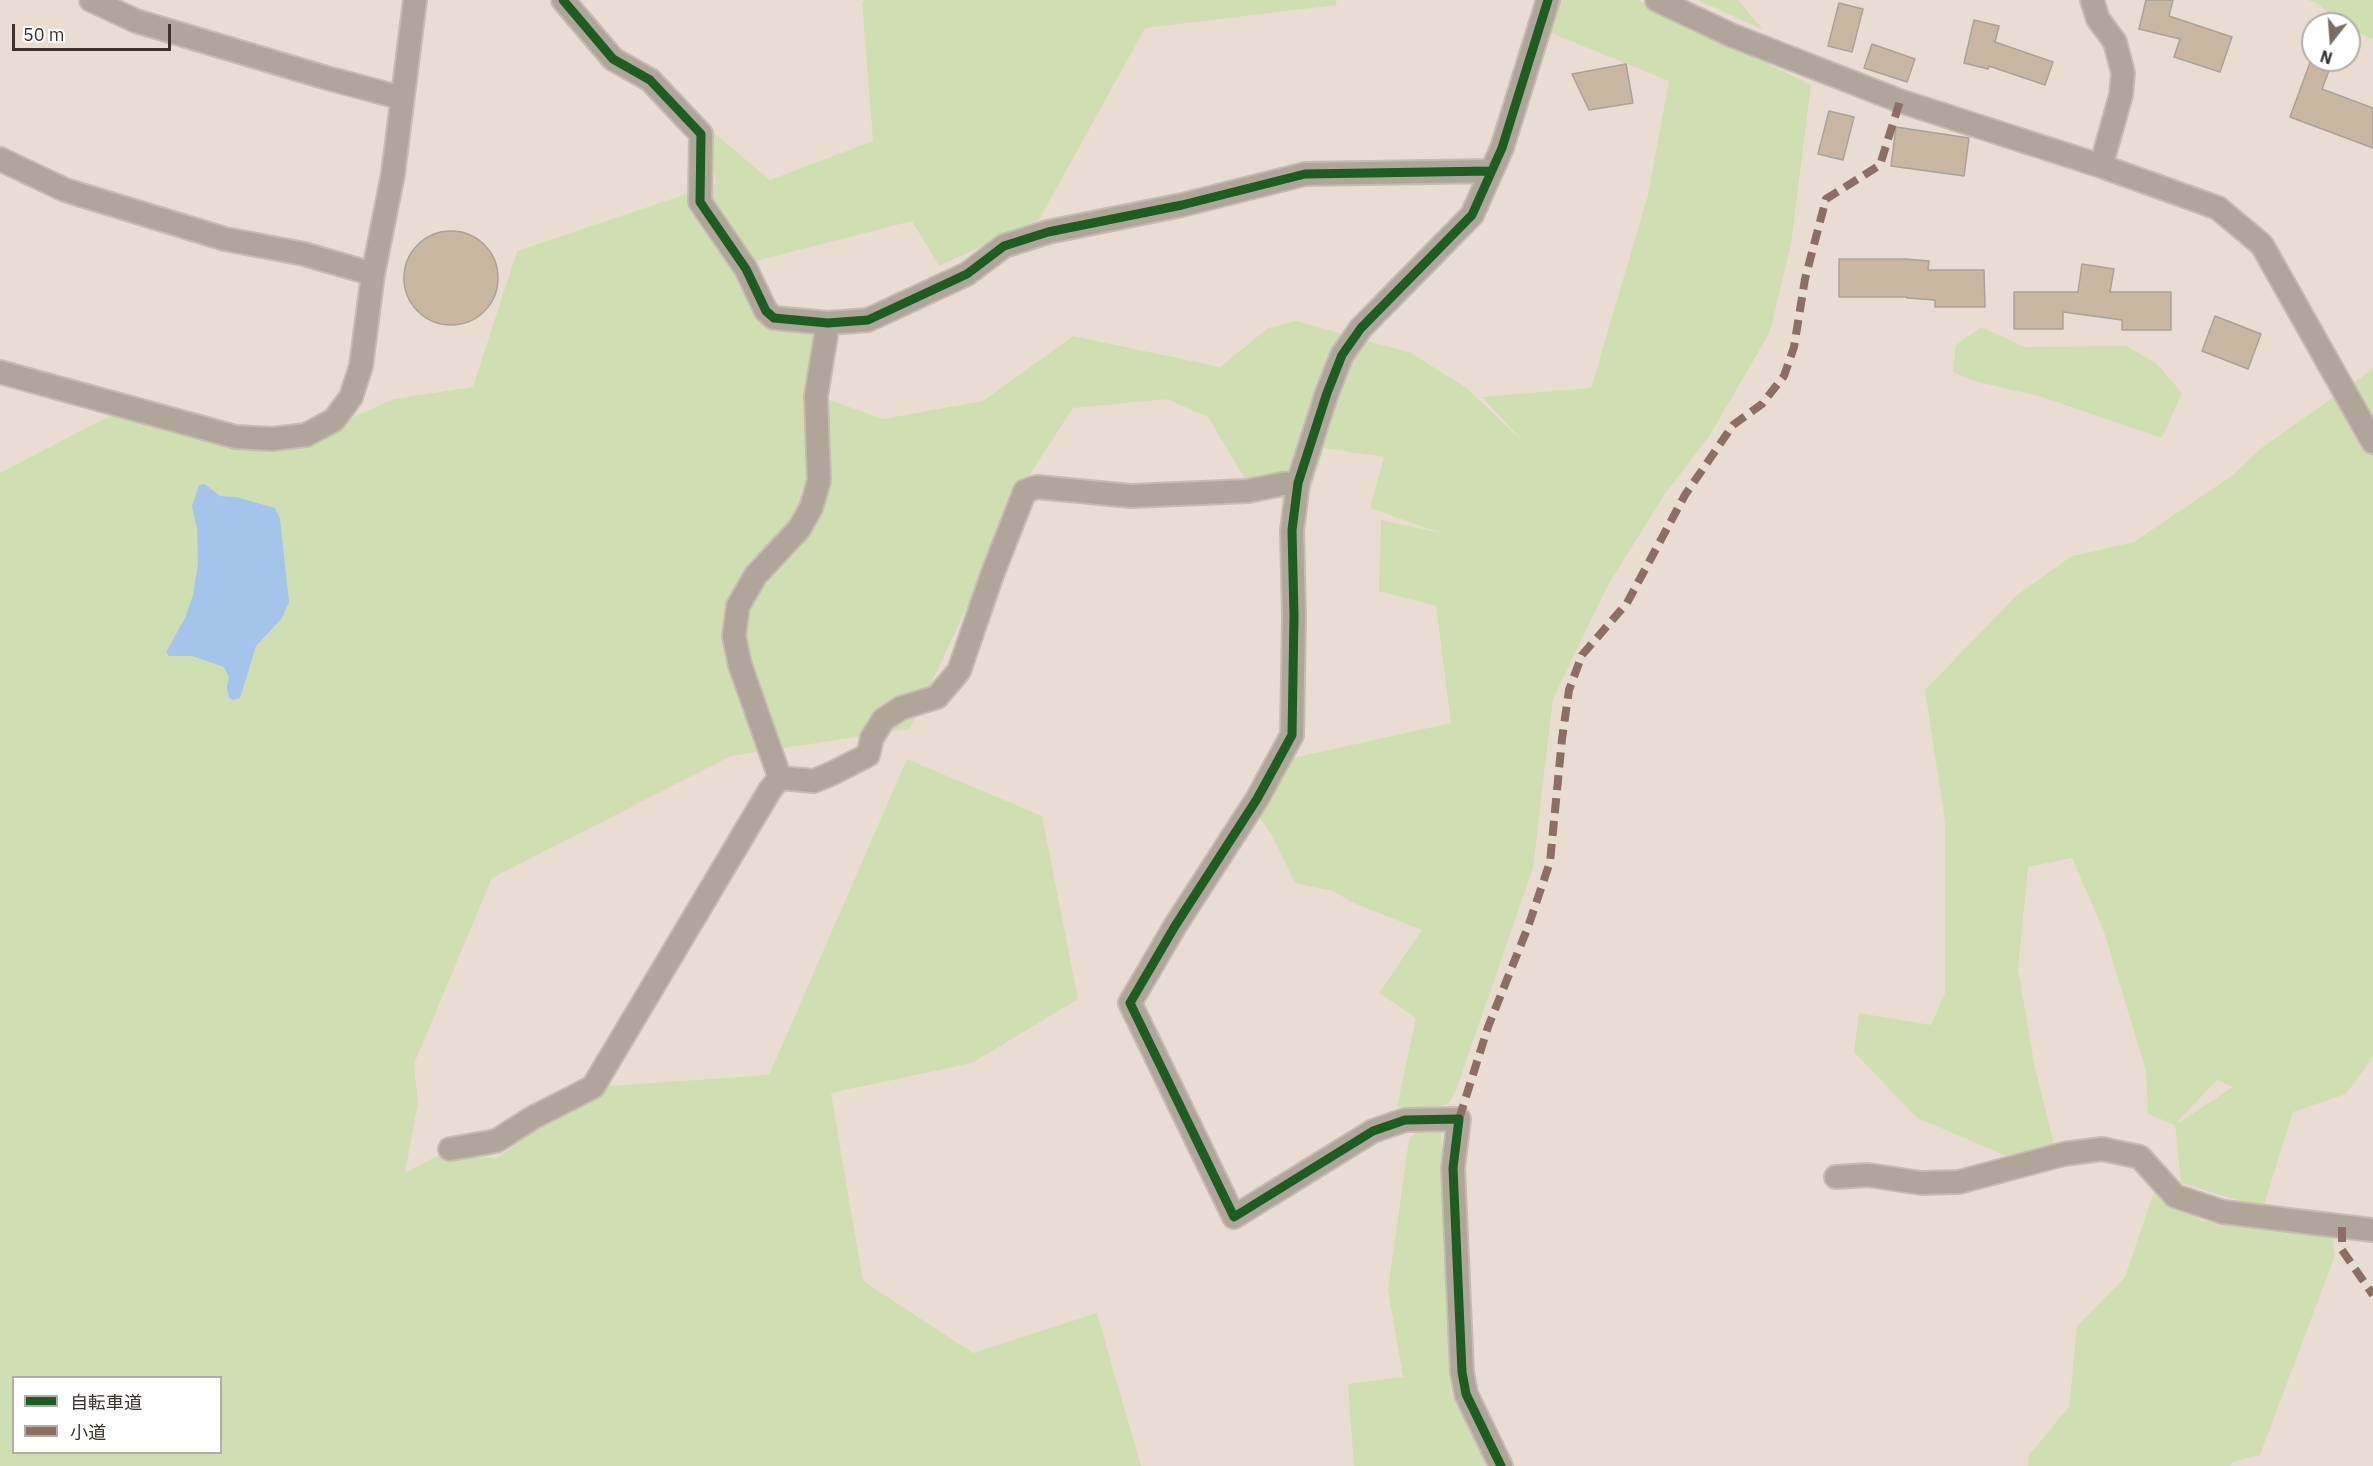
<!DOCTYPE html>
<meta charset="utf-8">
<style>
body{margin:0}
#map{position:relative;width:2373px;height:1466px;overflow:hidden;background:#e9ddd2;font-family:"IBM Plex Sans","Noto Sans JP",sans-serif}
canvas{display:block}
.legend{position:absolute;left:12px;top:1376px;width:210px;height:78px;box-sizing:border-box;background:#fff;border:2px solid #b1adaa;margin:0;padding:8px 10px;list-style:none;font-size:18px;color:#3b332a}
.legend li{display:flex;align-items:center;gap:12px;height:30px}
.legend b{width:30px;border:2px solid #b1adaa}
.north{position:absolute;left:2301px;top:12px;width:60px;height:60px;box-sizing:border-box;background:#fff;border:2px solid #b1adaa;border-radius:50%;rotate:197deg;font-size:16px;font-weight:700;line-height:24px;text-align:center;color:#3b332a}
.north::after{content:'';display:block;margin:auto;width:21px;height:27px;background:#786e65;clip-path:polygon(50% 0,100% 100%,50% 72%,0 100%)}
.scale{position:absolute;left:12px;top:24px;width:159px;height:27px;box-sizing:border-box;border:3px solid #3b332a;border-top:0;padding-left:8px;font-size:18px;line-height:21px;white-space:nowrap;color:#3b332a;-webkit-text-stroke:4px #fff;paint-order:stroke}
</style>
<div id="map">
<canvas width="2373" height="1466"></canvas>
<ul class="legend">
<li><b style="height:8px;background:#1b5e20"></b>自転車道</li>
<li><b style="height:8px;background:#8d6e63"></b>小道</li>
</ul>
<div class="north">N</div>
<div class="scale">50 m</div>
</div>
<script>
const ctx = document.querySelector('canvas').getContext('2d');
ctx.lineJoin = 'round';
function paint(path, color) { ctx.fillStyle = color; ctx.fill(path, 'evenodd'); }
const poly = rows => new Path2D(rows.map(r => 'M' + r).join(''));
function trace(path, color, width, dash) { ctx.strokeStyle = color; ctx.lineWidth = width; ctx.lineCap = dash ? 'butt' : 'round'; ctx.setLineDash(dash || []); ctx.stroke(path); }
paint(poly([
 [865,0,1336,0,1337,5,1145,28,1039,220,939,266,912,221,737,266,761,322,813,332,818,396,883,419,983,401,1073,336,1220,367,1268,328,1296,321,1411,353,1467,388,1526,445,1482,397,1591,388,1648,195,1669,81,1551,33,1560,0,1638,0,1811,85,1791,244,1770,332,1710,435,1665,494,1607,587,1553,699,1533,868,1455,1093,1448,1104,1424,1111,1397,1106,1416,1018,1379,993,1422,930,1356,904,1332,891,1295,883,1271,834,1257,814,1293,758,1451,723,1436,606,1379,591,1381,520,1444,534,1370,508,1384,457,1324,448,1305,508,1249,486,1208,417,1167,399,1073,408,1025,482,910,729,731,756,492,878,414,1064,418,1103,405,1173,450,1149,496,1159,593,1087,769,1075,907,759,1042,816,1078,999,972,1063,831,1093,863,1281,973,1353,1097,1313,1141,1466,0,1466,0,473,113,414,216,443,275,451,321,440,356,416,394,399,473,387,517,251,716,184,707,127,770,180,873,141,862,2],
 [14,1378,220,1378,220,1452,14,1452],
 [1698,0,1738,0,1763,30],
 [2308,0,2373,0,2373,39,2349,29,2349,24,2340,24,2318,4],
 [1981,327,2025,347,2126,346,2156,363,2182,393,2162,438,2039,396,1977,382,1953,372,1956,345],
 [2373,369,2373,1057,2346,1094,2293,1112,2263,1208,2181,1183,2175,1125,2148,1114,2146,1071,2104,932,2072,858,2028,867,2018,969,2035,1068,2054,1144,2014,1159,1917,1118,1854,1052,1859,1013,1931,1025,1945,993,1945,822,1925,690,2017,595,2072,556,2134,542,2233,475,2260,449],
 [2217,1080,2233,1087,2178,1123,2177,1122],
 [1419,1128,1441,1128,1451,1393,1488,1466,1354,1466,1348,1384,1403,1377,1388,1290,1409,1139],
 [2154,1192,2164,1200,2193,1211,2201,1221,2332,1234,2335,1256,2260,1455,2232,1462,2230,1466,2028,1466,2029,1455,2069,1407,2077,1326,2125,1277]
]), '#d0dfb1');
paint(poly([
 [205,484,220,496,236,497,275,508,280,519,289,602,282,618,256,646,240,698,233,700,229,698,227,687,229,677,224,667,192,656,169,656,166,652,185,618,193,595,198,564,197,529,192,506,199,485]
]), '#a5c4ec');
const building = poly([
 [2146,0,2173,0,2169,16,2232,37,2220,72,2174,57,2180,39,2139,29,2146,0],
 [1839,3,1863,9,1852,52,1828,46,1839,3],
 [1974,20,1999,26,1995,42,2053,62,2045,85,1989,66,1988,69,1964,63,1974,20],
 [1872,44,1915,59,1907,82,1864,68,1872,44],
 [2311,60,2333,60,2322,89,2373,108,2373,148,2290,117,2311,60],
 [1626,64,1633,103,1589,110,1572,74,1626,64],
 [1829,111,1854,117,1843,160,1818,154,1829,111],
 [1896,127,1969,138,1964,176,1891,166,1896,127],
 '404 278a47 47 0 1 1 94 0a47 47 0 1 1-94 0Z',
 [1839,259,1905,259,1929,261,1928,270,1984,270,1985,307,1935,307,1935,300,1907,298,1907,297,1839,297,1839,259],
 [2082,264,2114,269,2110,292,2171,292,2171,330,2122,330,2122,320,2063,312,2063,329,2014,329,2014,292,2078,292,2082,264],
 [2215,316,2261,334,2248,369,2202,351,2215,316]
]);
paint(building, '#cab7a2');
trace(building, '#aaa198', 1.5);
const street = poly([
 [91,0,136,21,327,78,402,98],
 [563,0,613,59,650,80,701,134,700,202,746,269,766,311,774,318,828,323,868,320,967,274,1004,246,1048,232,1182,205,1305,174,1491,171],
 [1657,0,1731,35,1900,101,2101,166,2218,208,2262,245,2373,442],
 [2092,0,2098,19,2115,42,2123,73,2121,95,2101,166],
 [0,159,65,190,225,239,304,254,373,274],
 [0,372,236,437,272,439,306,435,334,420,351,397,361,366,373,274,393,174,415,0],
 [780,778,814,781,833,773,868,755,872,738,883,720,901,708,937,697,959,671,992,575,1025,491,1037,487,1131,496,1248,491,1282,484,1298,483],
 [780,778,740,665,734,636,738,606,756,575,799,529,811,508,819,481,816,396,828,323],
 [450,1149,496,1141,534,1117,593,1087,770,790,780,778],
 [1836,1177,1868,1175,1921,1183,1959,1182,2064,1154,2102,1149,2140,1157,2175,1196,2223,1212,2373,1230],
 [1501,1466,1466,1394,1462,1372,1453,1168,1459,1119,1405,1120,1373,1131,1234,1217,1130,1003,1175,926,1257,799,1292,735,1294,616,1292,530,1298,483,1327,393,1342,355,1361,328,1472,215,1502,148,1548,0]
]);
trace(street, '#c5bbb2', 26);
trace(street, '#b0a599', 22);
trace(poly([
 [1459,1119,1488,1027,1528,927,1550,862,1562,739,1569,690,1582,655,1627,603,1685,495,1733,425,1762,404,1784,376,1794,347,1805,279,1826,199,1880,165,1900,101],
 [2342,1227,2342,1250,2373,1295]
]), '#8d6e63', 8, [15, 8]);
trace(poly([
 [563,0,613,59,650,80,701,134,700,202,746,269,766,311,774,318,828,323,868,320,967,274,1004,246,1048,232,1182,205,1305,174,1491,171],
 [1501,1466,1466,1394,1462,1372,1453,1168,1459,1119,1405,1120,1373,1131,1234,1217,1130,1003,1175,926,1257,799,1292,735,1294,616,1292,530,1298,483,1327,393,1342,355,1361,328,1472,215,1502,148,1548,0]
]), '#1b5e20', 9);
</script>
